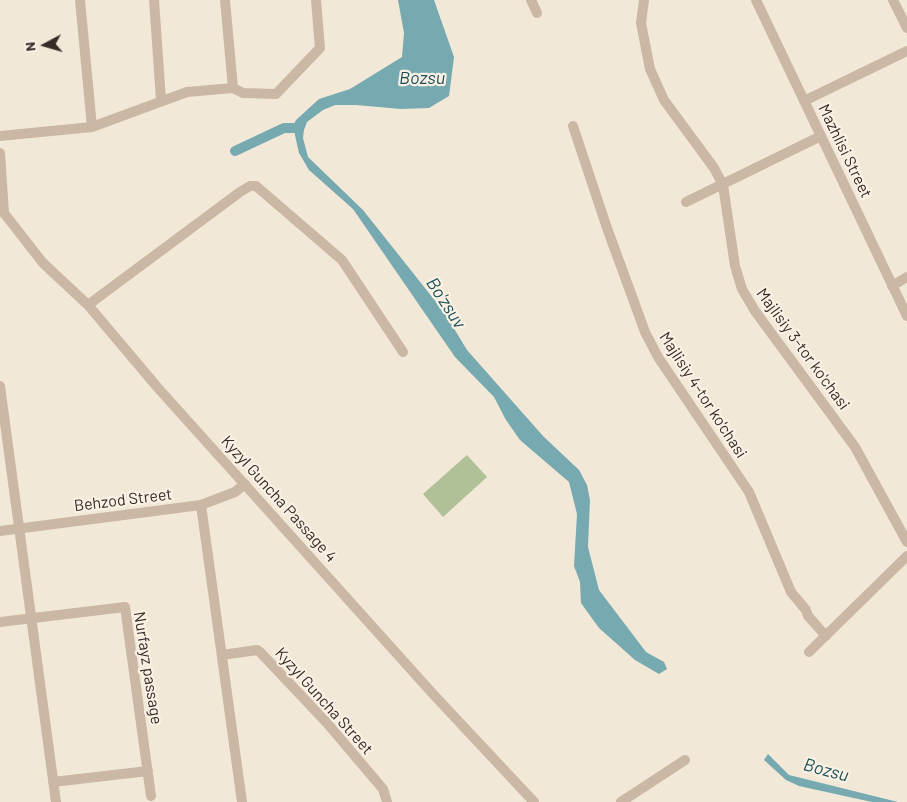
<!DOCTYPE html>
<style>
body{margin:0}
#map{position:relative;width:907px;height:802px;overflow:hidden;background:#f2e8d8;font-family:Barlow,sans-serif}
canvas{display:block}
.north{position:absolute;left:20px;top:20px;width:50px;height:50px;-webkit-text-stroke:4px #faf1e4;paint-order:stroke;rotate:264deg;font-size:14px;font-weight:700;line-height:20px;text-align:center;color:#352c26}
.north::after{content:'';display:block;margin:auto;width:18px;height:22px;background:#352c26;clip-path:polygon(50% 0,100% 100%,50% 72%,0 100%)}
</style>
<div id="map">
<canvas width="907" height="802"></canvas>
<div class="north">N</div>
</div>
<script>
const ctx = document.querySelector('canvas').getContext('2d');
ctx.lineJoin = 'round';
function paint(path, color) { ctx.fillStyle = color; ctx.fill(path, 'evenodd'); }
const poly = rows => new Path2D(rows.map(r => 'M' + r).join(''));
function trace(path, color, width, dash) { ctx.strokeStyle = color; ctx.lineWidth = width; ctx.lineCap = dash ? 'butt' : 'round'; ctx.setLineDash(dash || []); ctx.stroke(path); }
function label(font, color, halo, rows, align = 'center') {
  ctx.font = font + ' Barlow,sans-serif'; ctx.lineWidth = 4.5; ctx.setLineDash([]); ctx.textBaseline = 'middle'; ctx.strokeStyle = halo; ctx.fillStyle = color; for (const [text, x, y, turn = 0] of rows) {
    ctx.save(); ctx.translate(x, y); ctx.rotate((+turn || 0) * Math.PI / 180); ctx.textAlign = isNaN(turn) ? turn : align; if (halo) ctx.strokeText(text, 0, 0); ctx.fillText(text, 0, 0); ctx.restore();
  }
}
paint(poly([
 [467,455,487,477,443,517,423,494]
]), '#b0c198');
paint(poly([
 [398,0,434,0,454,57,449,96,429,108,401,109,356,105,335,105,323,110,307,122,304,130,303,138,308,157,363,210,444,312,467,350,543,436,579,470,587,485,590,500,588,547,599,590,646,652,664,662,667,669,659,674,635,660,599,628,581,603,580,582,574,566,577,514,569,482,520,440,506,420,494,397,455,357,353,209,309,170,299,153,293,126,296,120,319,99,350,89,402,57,404,33],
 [768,754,789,775,898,802,872,802,799,786,786,780,764,760]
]), '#76a9b0');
trace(poly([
 [235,151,284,128,297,128]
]), '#76a9b0', 10);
trace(poly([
 [80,0,92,127],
 [154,0,161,100],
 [225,0,233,88],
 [531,0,537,13],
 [644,0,641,23,650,69,664,100,714,168,723,185,735,266,742,289,755,311,855,447,907,542],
 [756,0,907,316],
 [893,0,907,28],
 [804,101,907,51],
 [573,126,607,228,645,332,658,357,749,492,791,592,806,610,808,616,826,636],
 [0,136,92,127,187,92,233,88,243,93,276,94,320,48,316,0],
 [0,153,4,213],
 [686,202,821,136],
 [4,213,43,263,88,305,158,388,433,694,534,802],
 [892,286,907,277],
 [88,305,240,192,250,186,256,186,342,260,403,352],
 [0,386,56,802],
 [201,505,242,802],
 [0,531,201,505,235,492,245,484],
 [0,622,125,607,151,796],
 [809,652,907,556],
 [222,655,257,650,260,652,327,723,383,789,387,802],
 [53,782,148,771],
 [621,802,685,760]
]), '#cab8a4', 10);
label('16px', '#352c26', '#faf1e4', [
 ["Mazhlisi Street",845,151,64],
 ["Majlisiy 3-tor ko'chasi",803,349,54],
 ["Majlisiy 4-tor ko'chasi",703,395,57],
 ["Kyzyl Guncha Passage 4",279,499,48],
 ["Behzod Street",123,500,-7],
 ["Nurfayz passage",148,668,81],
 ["Kyzyl Guncha Street",324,701,48]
]);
label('italic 18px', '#1a4f58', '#faf1e4', [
 ["Bozsu",422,78],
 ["Bo'zsuv",446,303,57],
 ["Bozsu",826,770,15]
]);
</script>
